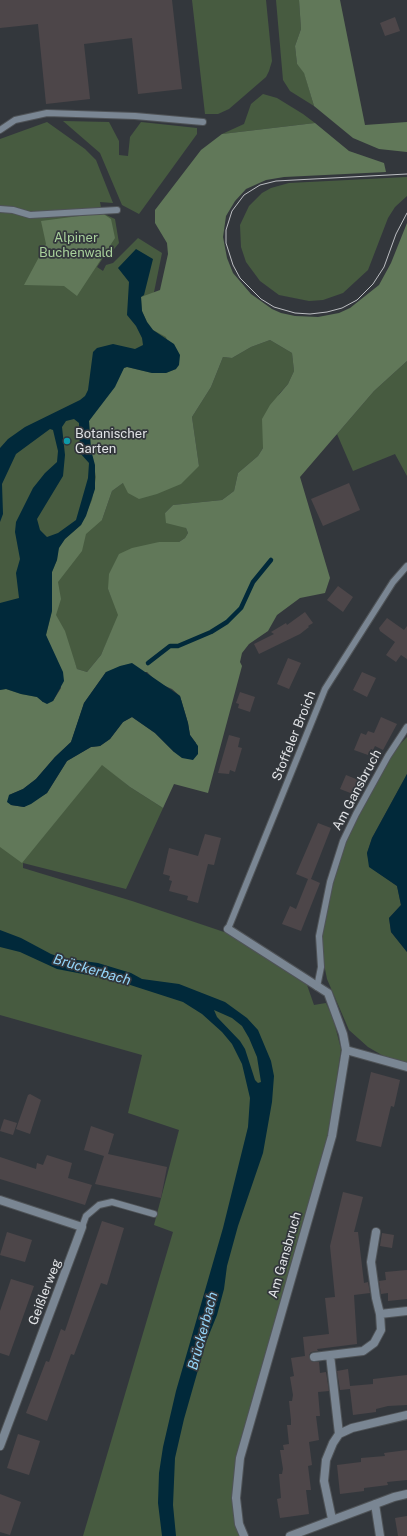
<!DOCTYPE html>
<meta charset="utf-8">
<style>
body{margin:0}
canvas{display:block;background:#33373c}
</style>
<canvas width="407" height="1536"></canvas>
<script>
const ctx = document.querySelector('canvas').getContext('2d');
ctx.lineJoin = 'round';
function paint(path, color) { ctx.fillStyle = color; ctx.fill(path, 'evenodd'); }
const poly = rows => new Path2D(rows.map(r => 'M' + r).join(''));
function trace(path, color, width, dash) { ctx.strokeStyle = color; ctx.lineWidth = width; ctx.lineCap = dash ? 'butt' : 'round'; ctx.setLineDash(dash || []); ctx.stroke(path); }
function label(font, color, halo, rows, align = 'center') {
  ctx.font = font + ' "Public Sans",sans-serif'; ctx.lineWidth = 3.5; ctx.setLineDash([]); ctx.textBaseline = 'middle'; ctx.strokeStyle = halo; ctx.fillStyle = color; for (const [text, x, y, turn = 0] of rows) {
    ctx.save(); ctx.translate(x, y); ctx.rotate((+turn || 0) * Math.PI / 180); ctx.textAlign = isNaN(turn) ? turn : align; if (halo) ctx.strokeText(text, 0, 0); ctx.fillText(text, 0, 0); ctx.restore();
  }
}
paint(poly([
 [192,0,266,0,272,61,269,71,266,77,229,109,218,114,205,114],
 [276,0,299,0,301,29,295,46,297,64,304,72,314,106,290,91,283,80],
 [263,94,277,98,303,114,315,123,222,134,244,124,251,104],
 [63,121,109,122,119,141,119,155,128,156,130,137,141,122,197,128,197,134,139,214,122,205,100,153],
 [47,122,85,149,96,160,113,203,100,202,102,213,115,219,119,243,110,254,107,252,97,267,103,271,106,265,113,263,138,238,162,253,153,297,186,353,102,478,102,520,112,491,123,483,199,466,192,417,211,387,223,357,232,358,251,347,270,340,292,353,294,371,288,384,279,394,263,435,263,448,258,456,238,473,234,491,222,500,173,505,165,513,186,528,188,533,185,538,179,542,159,542,108,589,119,615,101,655,87,672,77,669,71,653,0,770,0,139],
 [407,177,407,196,395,207,388,218,368,270,343,293,323,300,309,301,279,295,260,281,246,262,241,247,240,225,249,206,262,193,271,188,289,183],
 [407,361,407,476,395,454,353,471,337,434,374,391],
 [407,737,407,774,372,838,367,853,370,867,397,886,401,905,389,918,391,932,407,952,407,1065,387,1058,368,1047,349,1030,327,979,322,954,322,934,332,883,344,841,387,758],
 [102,764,130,787,163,808,126,889,23,863,23,868,132,901,227,933,307,985,314,1005,326,1003,333,1018,341,1049,329,1134,240,1454,236,1525,239,1536,83,1536,173,1232,154,1225,179,1130,128,1113,142,1055,0,1015,0,835,37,844]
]), '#475b40');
paint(poly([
 [299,0,340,0,365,125,407,122,407,152,379,149,353,138,314,106,304,73,297,64,295,46,301,29],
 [315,123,349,151,384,163,386,172,284,177,266,180,246,189,235,201,226,216,223,237,227,258,233,273,251,294,272,309,281,313,295,316,318,317,339,313,350,308,379,285,391,263,407,223,407,361,374,391,300,477,330,578,325,593,300,598,277,615,268,631,249,644,242,653,240,662,242,666,208,793,174,784,163,808,130,787,102,765,22,863,0,847,0,690,6,689,21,694,37,697,43,702,53,701,61,688,46,635,52,611,52,572,57,560,58,548,65,539,81,525,92,500,96,477,91,450,89,421,124,368,127,367,152,373,166,373,176,369,166,337,153,330,147,322,142,311,141,297,160,290,168,254,167,243,155,223,155,210,201,150,222,134],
 [270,340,292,353,294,371,288,384,270,405,262,419,263,448,258,456,238,473,234,491,222,500,173,505,165,513,166,523,186,528,188,533,185,538,179,542,159,542,132,548,119,554,109,574,108,589,118,615,101,655,87,672,77,669,65,631,56,615,61,599,58,582,82,551,86,534,102,520,112,491,123,483,128,493,139,499,157,494,181,484,199,466,192,417,211,387,223,357,232,358,251,347],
 [106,672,147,672,158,683,172,689,180,696,188,723,190,735,196,743,174,752,155,733,132,717,123,722,110,739,100,746,91,747,67,761,47,793,24,807,11,805,9,795,23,789,36,779,55,757,71,742,84,703],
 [102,213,111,219,115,238,77,296,64,286,24,285,46,244,41,221]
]), '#617859');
paint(poly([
 [136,249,153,259,144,295,141,297,142,311,147,322,153,330,174,344,180,355,179,365,176,369,166,373,152,373,127,367,124,368,115,387,89,421,91,450,95,465,95,489,86,516,81,525,65,539,59,548,57,560,52,572,52,611,46,635,63,672,64,681,53,701,47,704,43,702,37,697,21,694,6,689,0,690,0,603,19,598,16,573,20,559,15,532,16,522,33,488,45,473,57,462,58,451,53,430,50,429,16,454,2,484,3,514,0,522,0,448,8,439,25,427,80,400,85,396,88,390,93,352,97,348,113,344,135,349,143,345,142,338,136,326,127,315,129,282,118,268],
 [74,419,79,423,80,453,89,463,88,478,76,520,58,533,47,537,40,530,37,519,63,476,65,455,62,427,66,421],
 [132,663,180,696,188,723,190,735,198,746,198,754,193,760,182,758,174,752,155,733,132,717,123,722,110,739,100,746,91,747,67,761,47,793,31,804,24,807,11,805,7,802,9,795,23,789,36,779,55,757,71,742,84,703,106,672,120,666],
 [407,774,407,952,391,932,389,918,401,905,397,886,369,867,367,853,372,838],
 [0,930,21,938,51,954,63,958,98,963,131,973,142,979,179,984,225,1002,247,1018,258,1030,271,1061,274,1076,272,1102,263,1153,238,1226,227,1266,224,1289,217,1315,206,1342,184,1419,175,1458,173,1505,176,1536,162,1536,158,1503,159,1473,163,1447,176,1391,223,1228,248,1127,250,1098,242,1064,232,1044,222,1032,202,1014,183,1002,90,972,88,975,57,969,20,952,0,947],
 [214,1010,232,1018,242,1026,249,1038,257,1057,261,1082,258,1083,255,1080,245,1049,240,1041,217,1017]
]), '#01293a');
trace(poly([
 [148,663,170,646,178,646,211,632,227,622,241,608,253,582,271,560]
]), '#01293a', 4.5);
paint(poly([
 [0,0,172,0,182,89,138,94,132,38,84,44,90,99,46,104,38,24,0,28],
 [395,17,400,31,385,36,380,23],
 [349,483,360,510,323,526,311,499],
 [338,586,353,597,343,612,327,600],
 [305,612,313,623,308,626,309,627,300,634,259,654,254,644,274,634,271,632,286,623,287,625],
 [387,618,404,630,407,626,407,659,401,655,396,662,386,655,395,642,380,631,379,628],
 [288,658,301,663,289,689,277,684],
 [362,672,376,678,367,697,353,690],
 [240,692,255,697,250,712,238,708,239,704,236,703],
 [381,717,397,724,383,750,375,746,373,750,371,749,368,755,354,750,361,733,366,735,368,731,374,733],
 [229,735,240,738,238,747,242,748,235,772,230,770,229,774,218,773],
 [346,775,361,781,353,794,340,789],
 [318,823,331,828,311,879,320,883,301,931,282,924,290,906,296,909,308,879,296,874],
 [205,834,221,838,214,865,208,864,198,903,187,900,188,896,169,891,172,881,169,880,170,876,163,874,169,848,198,856],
 [371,1072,400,1080,394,1107,391,1106,381,1147,356,1141],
 [30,1094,41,1100,30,1134,16,1129,28,1095],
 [4,1119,17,1123,13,1135,0,1131],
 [91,1126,114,1134,108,1154,167,1167,161,1198,95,1184,104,1156,84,1150],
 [47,1155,72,1163,68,1178,92,1185,85,1205,0,1179,0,1157,36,1169,37,1163,43,1165],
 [343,1192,363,1197,354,1232,358,1232,364,1283,368,1282,370,1293,354,1295,357,1344,317,1349,318,1351,311,1352,309,1355,312,1362,319,1362,320,1373,326,1372,329,1391,318,1392,320,1416,316,1416,319,1440,309,1442,312,1465,308,1466,311,1490,306,1490,309,1514,280,1518,277,1499,281,1498,279,1474,282,1474,283,1469,280,1450,284,1450,283,1445,289,1444,287,1425,291,1425,291,1420,289,1401,292,1401,293,1395,290,1377,294,1376,291,1358,305,1356,303,1337,329,1334,325,1298,335,1297,330,1246],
 [102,1221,124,1228,107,1285,101,1283,74,1355,71,1354,47,1421,26,1413,46,1361,49,1362,61,1329,65,1331],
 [7,1232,32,1240,25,1262,0,1255],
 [382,1233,394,1235,392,1248,380,1246],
 [407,1270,407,1299,388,1301,388,1293,381,1294,379,1281,386,1280,385,1272],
 [11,1279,34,1286,9,1356,0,1353,0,1311],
 [348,1369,350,1386,373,1384,373,1379,407,1375,407,1405,388,1406,376,1409,376,1412,353,1415,350,1389,340,1390,337,1371],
 [18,1434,40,1441,29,1475,7,1468],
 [407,1450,407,1480,387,1482,388,1485,364,1488,364,1491,340,1494,337,1465,361,1462,361,1458,385,1456,384,1453],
 [0,1494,21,1502,10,1535,0,1532],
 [407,1516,407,1536,398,1536,395,1518]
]), '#4d4649');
const lane = poly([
 [0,130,15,120,47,113,135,116,203,122],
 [0,209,13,210,30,215,117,210],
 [228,929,325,689,393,582,407,566],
 [317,987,321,967,319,936,330,882,343,841,356,814,388,756,407,727],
 [82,1227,86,1216,99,1205,112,1202,154,1214]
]);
const street = poly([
 [228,929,328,993,343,1034,346,1050,332,1136,240,1458,236,1498,239,1524,244,1536],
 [346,1050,407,1067],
 [0,1200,82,1227,0,1446],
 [376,1232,371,1262,376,1298,380,1314],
 [314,1357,330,1355],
 [339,1434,330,1355,363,1351,374,1343,381,1330,380,1314,407,1311],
 [375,1504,380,1536],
 [332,1519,324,1481,326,1460,333,1443,339,1434,352,1428,407,1415],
 [290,1536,394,1497,407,1494]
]);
trace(lane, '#4f5357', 8);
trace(street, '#4f5357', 10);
trace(lane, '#7a8693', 6);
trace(street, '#7a8693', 8);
trace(poly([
 [407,174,276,181,260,185,244,195,232,211,226,230,226,243,233,265,240,278,261,299,274,307,295,313,310,314,327,312,342,308,357,300,373,284,384,267,396,234,407,213]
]), '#bbbdc1', 1);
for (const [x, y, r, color] of [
 [67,441,4,"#0f9aa8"]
]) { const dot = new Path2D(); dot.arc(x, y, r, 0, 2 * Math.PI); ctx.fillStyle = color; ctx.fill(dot); trace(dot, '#33373c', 1.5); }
label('13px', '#a9d19c', '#33373c', [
 ["Alpiner",76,238],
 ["Buchenwald",76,253]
]);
label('13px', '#e1e3e6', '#33373c', [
 ["Botanischer",75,434],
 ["Garten",75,449]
], 'left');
label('13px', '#e1e3e6', '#33373c', [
 ["Stoffeler Broich",294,736,-68],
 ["Am Gansbruch",357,790,-62],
 ["Am Gansbruch",285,1255,-74],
 ["Geißlerweg",45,1292,-69]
]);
label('italic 14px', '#94d5fa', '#33373c', [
 ["Brückerbach",92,970,16],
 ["Brückerbach",203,1331,-75]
]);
</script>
